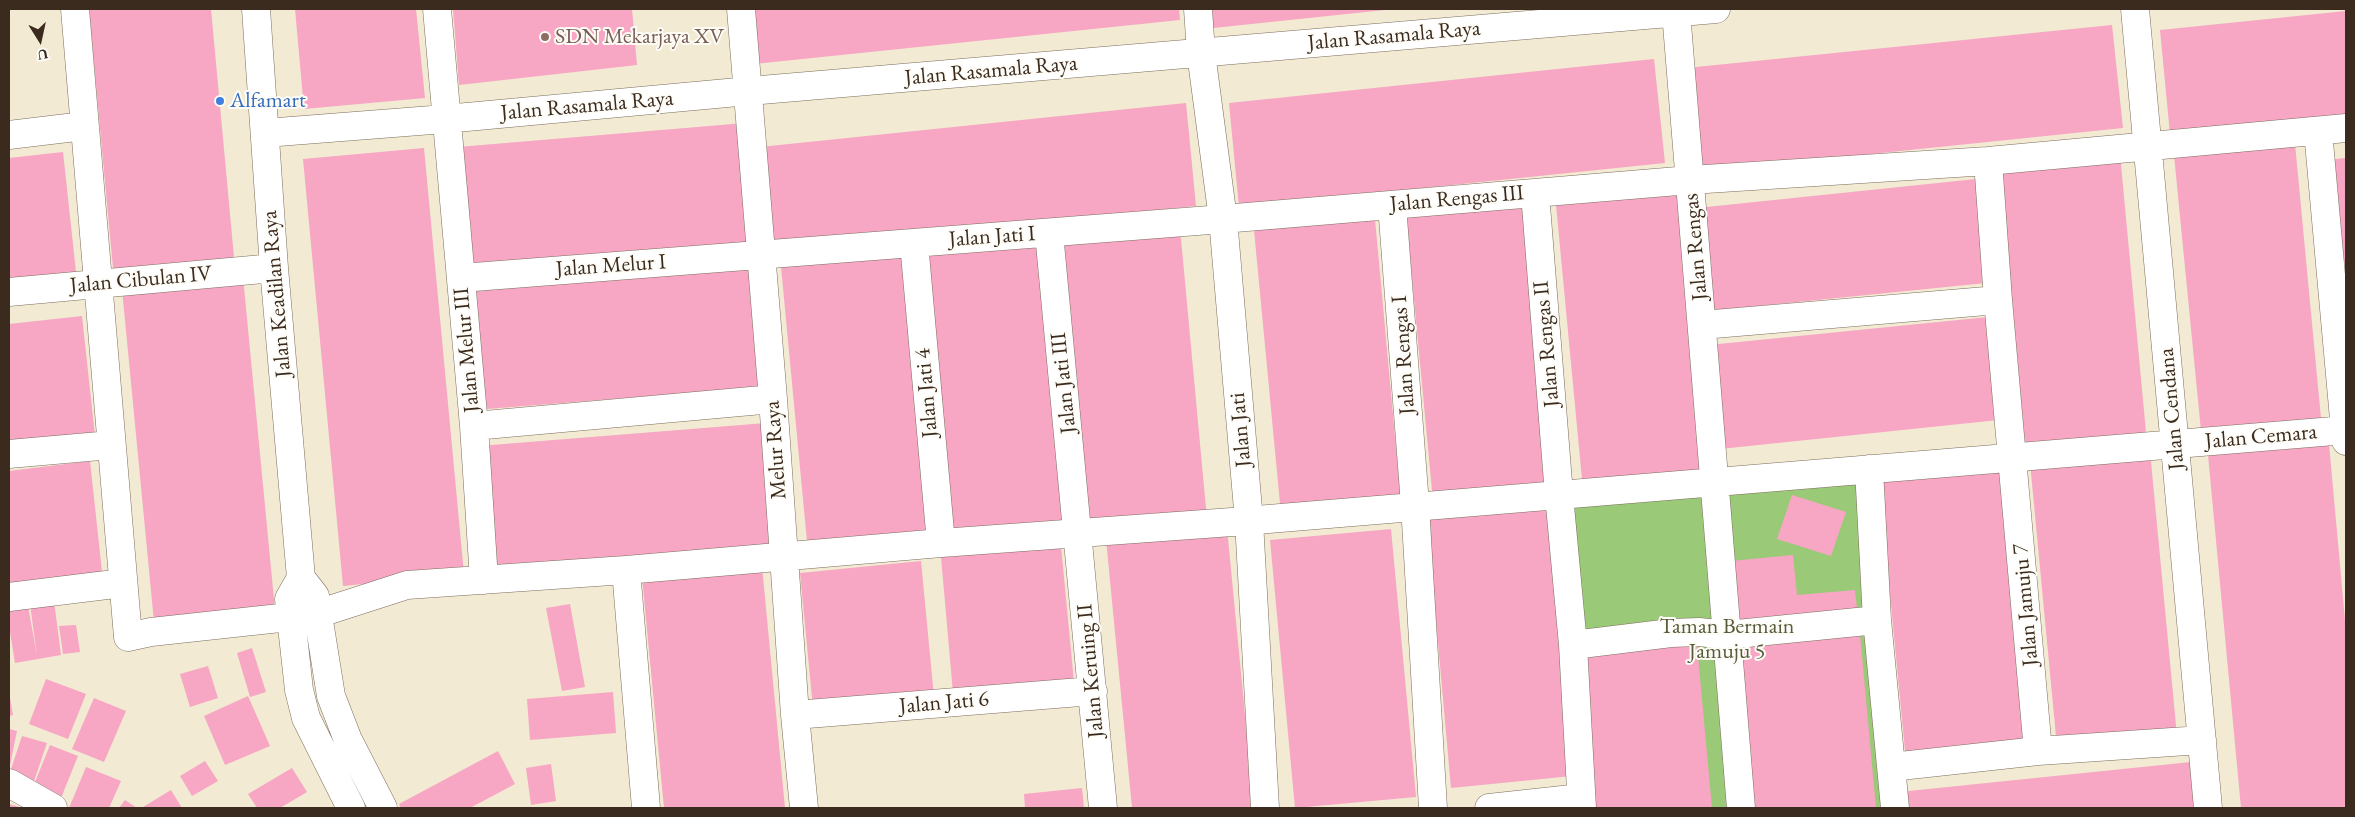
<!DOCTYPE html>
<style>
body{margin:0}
#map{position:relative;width:2355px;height:817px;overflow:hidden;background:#f2ead2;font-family:"EB Garamond",serif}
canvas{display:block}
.frame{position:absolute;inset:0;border:10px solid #3b2a1e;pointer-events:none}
.north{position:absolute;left:15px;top:15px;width:50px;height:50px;-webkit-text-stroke:4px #fdfcf7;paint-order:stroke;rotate:170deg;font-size:14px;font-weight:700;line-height:20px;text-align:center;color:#3b2a1e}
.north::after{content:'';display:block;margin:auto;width:18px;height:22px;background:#3b2a1e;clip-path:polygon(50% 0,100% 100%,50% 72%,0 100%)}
</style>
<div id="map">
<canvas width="2355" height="817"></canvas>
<div class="frame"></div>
<div class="north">U</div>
</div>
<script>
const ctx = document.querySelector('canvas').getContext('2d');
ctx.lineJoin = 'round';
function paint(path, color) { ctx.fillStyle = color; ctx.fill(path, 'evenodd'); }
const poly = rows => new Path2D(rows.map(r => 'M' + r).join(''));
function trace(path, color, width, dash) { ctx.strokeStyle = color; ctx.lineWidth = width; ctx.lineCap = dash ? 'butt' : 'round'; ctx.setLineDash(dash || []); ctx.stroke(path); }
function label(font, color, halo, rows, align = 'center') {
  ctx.font = font + ' "EB Garamond",serif'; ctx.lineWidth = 4; ctx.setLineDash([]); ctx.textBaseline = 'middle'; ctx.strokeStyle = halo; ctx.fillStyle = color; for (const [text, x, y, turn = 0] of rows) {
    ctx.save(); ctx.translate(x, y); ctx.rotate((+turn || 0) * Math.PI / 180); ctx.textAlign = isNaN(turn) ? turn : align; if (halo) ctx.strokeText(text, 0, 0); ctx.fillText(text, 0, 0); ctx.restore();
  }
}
paint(poly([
 [1869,469,1898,808,1586,808,1559,495]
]), '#9ac977');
paint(poly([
 [89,9,211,9,235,268,114,279],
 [295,9,416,9,425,98,304,109],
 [453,9,632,9,637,65,459,85],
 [748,9,1179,9,1180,20,754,64],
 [1202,9,1385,9,1385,10,1204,29],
 [2346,11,2346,116,2170,134,2160,30],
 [2112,25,2123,128,1697,172,1686,68],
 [1654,59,1665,163,1239,207,1229,103],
 [1186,103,1196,206,770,250,760,147],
 [745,123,754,247,468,270,458,147],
 [2294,133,2322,429,2202,441,2173,145],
 [424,148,464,574,343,586,303,159],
 [63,152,76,272,9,280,9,158],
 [2120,154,2147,443,2026,455,2000,165],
 [2346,158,2346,262,2334,264,2324,160],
 [1986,178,1996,282,1708,311,1697,208],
 [1676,183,1704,479,1583,490,1555,194],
 [1527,202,1554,490,1433,501,1406,214],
 [1375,219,1401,502,1281,514,1254,230],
 [1180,228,1207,519,1087,529,1059,239],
 [1039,234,1065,528,946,537,918,246],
 [901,244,929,541,808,552,780,256],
 [752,263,761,387,475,410,465,286],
 [243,277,275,610,154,622,122,289],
 [82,316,95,436,9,446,9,324],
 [1998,316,2008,419,1720,449,1709,345],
 [766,423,775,546,489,569,479,446],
 [2329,444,2346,631,2346,808,2241,808,2208,455],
 [2150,451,2177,736,2057,747,2030,462],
 [90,461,103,581,9,592,9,471],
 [1999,467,2026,749,1906,761,1879,479],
 [1792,495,1846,512,1831,556,1777,539],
 [1547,508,1572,776,1451,788,1427,520],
 [1227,528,1254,808,1132,808,1106,539],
 [1391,529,1416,797,1295,808,1270,540],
 [1061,546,1074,682,953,693,941,557],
 [1793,555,1797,595,1855,590,1858,618,1737,630,1731,561],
 [921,561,934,697,813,708,800,573],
 [762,566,785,808,664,808,642,577],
 [54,601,61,655,15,663,9,626,9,609,28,606,37,656,30,604],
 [570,604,585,687,562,691,546,608],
 [1859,623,1876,808,1754,808,1738,635],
 [76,625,80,652,63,654,59,626],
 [1696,634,1712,808,1591,808,1576,646],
 [252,648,266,692,250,697,237,653],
 [208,666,218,698,190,707,180,674],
 [46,679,86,694,68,739,29,724],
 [9,692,13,715,9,716],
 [613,692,616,733,530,740,527,699],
 [248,696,270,746,225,765,204,716],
 [94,698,126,711,104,762,72,749],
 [9,729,17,731,10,765,9,765],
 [22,736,47,743,32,787,9,775],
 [50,745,78,756,59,803,31,792],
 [498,751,515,784,470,808,401,808,399,804],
 [205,761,218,781,192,796,180,776],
 [2191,762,2196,808,1900,808,1899,792],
 [551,764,556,801,531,805,526,768],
 [86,767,121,781,109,808,69,808],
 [292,768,307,792,280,808,257,808,248,794],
 [1082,788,1084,808,1025,808,1024,794],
 [171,790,182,808,144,808,143,807],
 [125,800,137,808,119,808],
 [9,804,23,808,9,808]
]), '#f7a6c4');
const minor = poly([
 [75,9,128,637,151,632,317,614,407,585,626,570,941,543,1232,522,2346,430],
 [256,9,274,268,301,578],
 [437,9,474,426,484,580],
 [741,9,773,399,795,715,804,808],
 [1198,9,1201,53,1223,219,1249,521,1265,808],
 [2135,9,2208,808],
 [1676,12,1741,808],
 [2318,131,2346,441],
 [265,133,445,119,749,91,1716,9],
 [9,135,84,126],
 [1988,161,1998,300,2038,751],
 [1535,193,1559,495,1573,645,1582,808],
 [1392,205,1415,505,1433,808],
 [1049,233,1103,808],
 [914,243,941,543],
 [461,278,1223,219,1690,180,1988,161,2346,128],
 [9,292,274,268],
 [1702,325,1998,300],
 [474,426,773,399],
 [9,454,111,445],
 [1869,469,1877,620,1895,808],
 [626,570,646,808],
 [301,578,315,596,331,696,348,740,383,808],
 [301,578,289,599,299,690,306,718,351,808],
 [9,597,123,583],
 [1573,645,1671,633,1699,632,1727,635,1877,620],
 [795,715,1093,691],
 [1891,767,2038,751,2202,740],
 [9,783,53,808],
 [1489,808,1581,798]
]);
trace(minor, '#7b6d5d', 29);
trace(minor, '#fff', 28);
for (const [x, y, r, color] of [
 [545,37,5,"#8d6e63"],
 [220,101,5,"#3f7fe0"]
]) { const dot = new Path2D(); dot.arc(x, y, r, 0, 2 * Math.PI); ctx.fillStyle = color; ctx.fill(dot); trace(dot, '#fdfcf7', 2); }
label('22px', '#3b2a1e', '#fdfcf7', [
 ["Jalan Rasamala Raya",1394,36,-5],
 ["Jalan Rasamala Raya",991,71,-5],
 ["Jalan Rasamala Raya",587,106,-5],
 ["Jalan Rengas III",1457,199,-5],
 ["Jalan Jati I",992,237,-4],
 ["Jalan Rengas",1696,247,-95],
 ["Jalan Melur I",611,266,-4],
 ["Jalan Cibulan IV",141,280,-5],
 ["Jalan Keadilan Raya",277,294,-95],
 ["Jalan Rengas II",1547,344,-95],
 ["Jalan Melur III",467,350,-95],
 ["Jalan Rengas I",1404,355,-94],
 ["Jalan Jati III",1064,383,-96],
 ["Jalan Jati 4",927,393,-95],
 ["Jalan Cendana",2172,409,-95],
 ["Jalan Jati",1241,430,-95],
 ["Jalan Cemara",2261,437,-5],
 ["Melur Raya",776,450,-94],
 ["Jalan Jamuju 7",2026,605,-95],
 ["Jalan Keruing II",1091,671,-95],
 ["Jalan Jati 6",944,703,-5]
]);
label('22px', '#785e54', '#fdfcf7', [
 ["SDN Mekarjaya XV",555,37]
], 'left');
label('22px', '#366cbe', '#fdfcf7', [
 ["Alfamart",230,101]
], 'left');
label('22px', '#585a39', '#fdfcf7', [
 ["Taman Bermain",1727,627],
 ["Jamuju 5",1727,652]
]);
</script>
